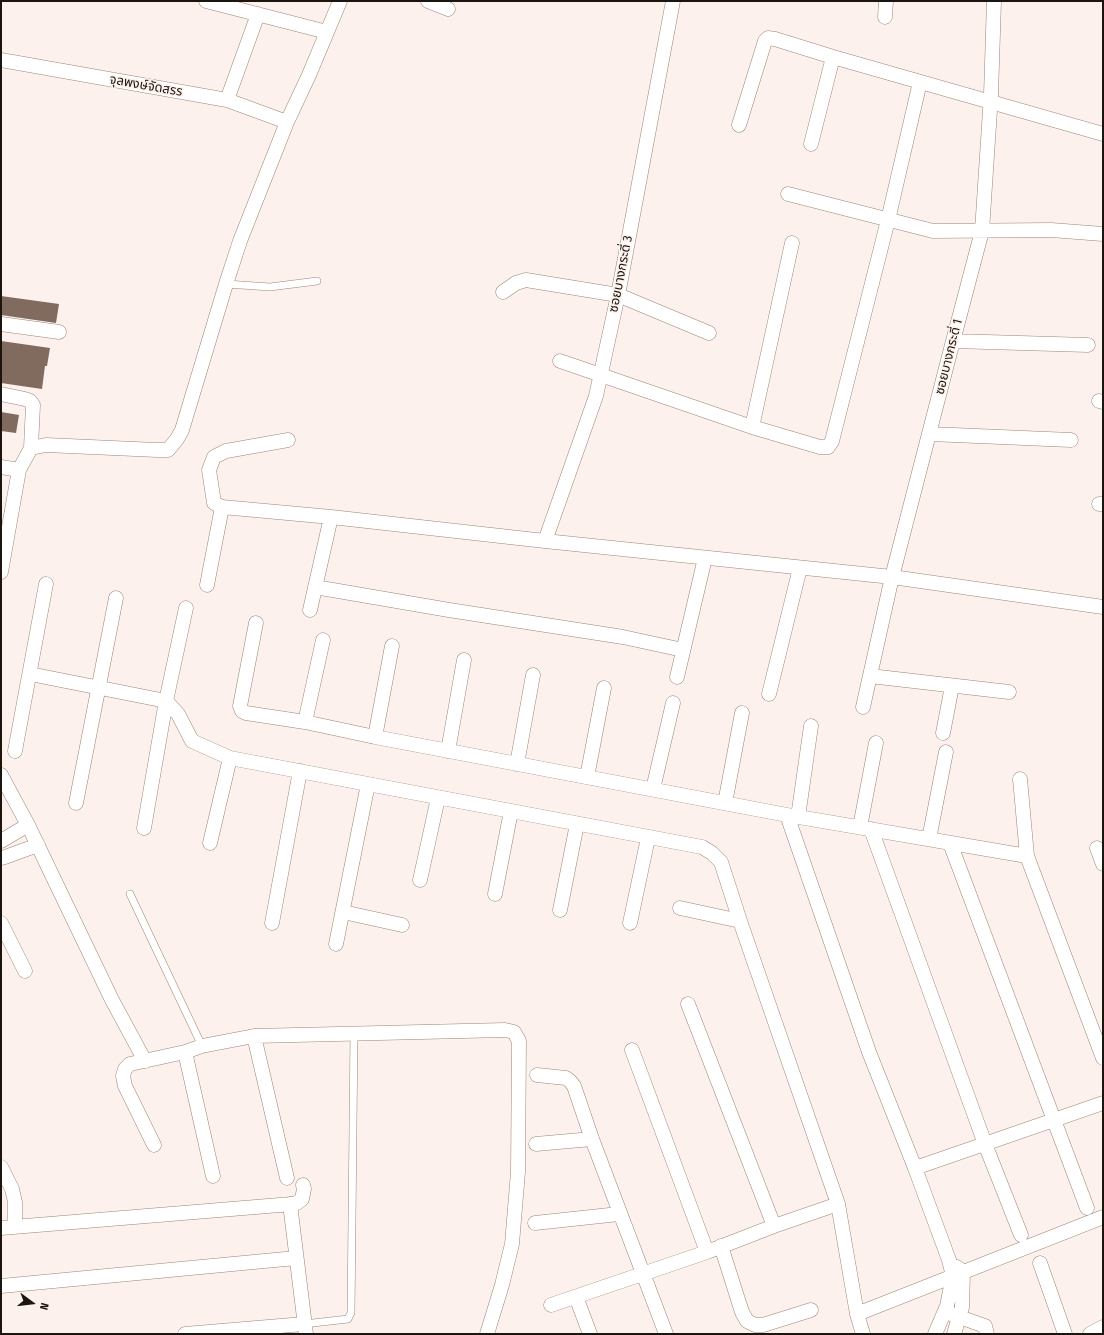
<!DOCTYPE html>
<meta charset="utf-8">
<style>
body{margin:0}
#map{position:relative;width:1104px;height:1335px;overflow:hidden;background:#fcf1ec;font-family:"Fira Sans Condensed",sans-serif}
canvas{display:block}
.frame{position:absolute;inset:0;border:2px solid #1c140f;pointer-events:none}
.north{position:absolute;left:12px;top:1283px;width:40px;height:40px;-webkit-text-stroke:3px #fcf1ec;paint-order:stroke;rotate:105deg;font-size:11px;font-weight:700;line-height:16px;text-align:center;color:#1c140f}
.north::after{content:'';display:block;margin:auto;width:14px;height:18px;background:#1c140f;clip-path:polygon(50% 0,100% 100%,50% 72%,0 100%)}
</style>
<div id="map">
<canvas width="1104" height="1335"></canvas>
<div class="frame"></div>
<div class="north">N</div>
</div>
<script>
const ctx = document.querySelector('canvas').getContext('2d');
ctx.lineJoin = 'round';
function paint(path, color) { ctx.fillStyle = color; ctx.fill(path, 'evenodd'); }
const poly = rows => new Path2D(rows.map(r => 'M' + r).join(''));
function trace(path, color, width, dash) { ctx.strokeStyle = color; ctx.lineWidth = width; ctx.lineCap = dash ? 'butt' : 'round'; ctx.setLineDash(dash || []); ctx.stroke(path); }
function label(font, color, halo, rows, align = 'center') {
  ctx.font = font + ' "Fira Sans Condensed","Noto Sans Thai",sans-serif'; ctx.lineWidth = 3; ctx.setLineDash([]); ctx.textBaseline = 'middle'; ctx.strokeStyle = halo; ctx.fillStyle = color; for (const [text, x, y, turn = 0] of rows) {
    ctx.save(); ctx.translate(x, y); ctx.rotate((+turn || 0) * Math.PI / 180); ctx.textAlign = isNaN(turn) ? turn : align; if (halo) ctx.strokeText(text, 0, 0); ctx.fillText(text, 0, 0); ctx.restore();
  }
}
paint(poly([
 [1,296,59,304,56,323,1,315],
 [1,341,50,348,47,366,45,366,42,389,1,383],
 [1,412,19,415,16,433,1,431]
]), '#816b5f');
const service = poly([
 [226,284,270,287,317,281],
 [130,894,202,1046],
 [304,1324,348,1319,351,1313,354,1033]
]);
const minor = poly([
 [206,1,327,32],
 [428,1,448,9],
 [885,17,886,1],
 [1,60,227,100,287,122],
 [227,100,258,14],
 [739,125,765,41,768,38,775,39,833,57,1103,134],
 [811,144,833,57],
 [788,194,933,231,1051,230,1103,234],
 [503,292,516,283,526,280,618,295,709,333],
 [1,324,59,332],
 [953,341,1088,345],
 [560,361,752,427,820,447,828,447,832,441,888,220,920,82],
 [1,394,25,399,30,401,33,405,31,448,19,470,1,572],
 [1099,401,1103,402],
 [752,427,792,243],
 [930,434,1071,440],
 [288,440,226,451,214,457,209,470,214,503,222,507,331,517,545,541,892,577,1103,607],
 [31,448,46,445,157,450,168,450,177,439,182,430,226,284,240,241,287,122,309,75,340,1],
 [1,467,19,470],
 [1099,504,1103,504],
 [545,541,596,396,618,295,673,1],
 [207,585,222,507],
 [315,587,449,610,623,637,683,650],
 [310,610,331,517],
 [256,623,240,706,242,711,246,713,305,722,375,737,787,815,1027,856],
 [30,674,166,701,178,714,192,741,230,758,702,847,712,853,721,862,740,921,838,1204,857,1314,863,1334],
 [870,676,1009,692],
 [677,677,705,558],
 [769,694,800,568],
 [863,707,892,577,953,341,982,231,991,95,994,1],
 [305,722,323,640],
 [943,733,952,686],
 [375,737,392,646],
 [15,751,46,584],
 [448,751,464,660],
 [517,764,533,675],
 [1,775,28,825,112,1000,145,1061],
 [587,777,604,688],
 [1020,779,1027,856,1103,1058],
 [653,789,673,703],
 [76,803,116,598],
 [725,803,742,713],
 [787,815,869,1052,915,1168,949,1260,953,1276,947,1306,935,1334],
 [798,817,811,726],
 [860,827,876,743],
 [144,828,166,701,186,608],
 [871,829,985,1144,1021,1235],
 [929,839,946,752],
 [1,841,28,825],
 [210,843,230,758],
 [950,843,1087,1208],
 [1097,848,1103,864],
 [1,858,5,857,38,845],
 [420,880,438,798],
 [495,894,511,811],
 [680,908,740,921],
 [560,910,577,824],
 [343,912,402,925],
 [1,923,25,971],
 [272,923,300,771],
 [630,923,648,838],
 [336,944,368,784],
 [688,1004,774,1226],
 [254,1036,287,1178],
 [632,1050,707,1252],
 [185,1052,213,1176],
 [537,1075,566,1078,570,1081,574,1086,592,1139,666,1334],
 [536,1144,592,1139],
 [154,1145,125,1086,123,1076,125,1069,130,1064,185,1052,202,1046,254,1036,505,1030,514,1032,519,1041,518,1172,512,1244,502,1285,487,1334],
 [1,1167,12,1189,15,1202,15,1227],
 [915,1168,1103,1103],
 [290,1204,306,1334],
 [535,1223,619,1214],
 [1,1228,292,1204,297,1203,302,1199,304,1189,303,1185],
 [721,1246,742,1312,747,1321,755,1325,763,1325,811,1310],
 [1040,1263,1065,1334],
 [1,1286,296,1258],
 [576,1297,590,1334],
 [551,1305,707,1252,774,1226,838,1204],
 [857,1314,1103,1217],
 [951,1314,985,1326,987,1334],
 [185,1334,304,1324],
 [954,1334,962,1307,963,1272,957,1267],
 [1090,1334,1103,1327]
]);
trace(service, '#9c8578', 8);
trace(minor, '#9c8578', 15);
trace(service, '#fff', 7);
trace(minor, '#fff', 14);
label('13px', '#1c140f', '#fcf1ec', [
 ["จุลพงษ์จัดสรร",146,86,10],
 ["ซอยบางกระดี่ 3",621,274,-79],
 ["ซอยบางกระดี่ 1",949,357,-76]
]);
</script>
